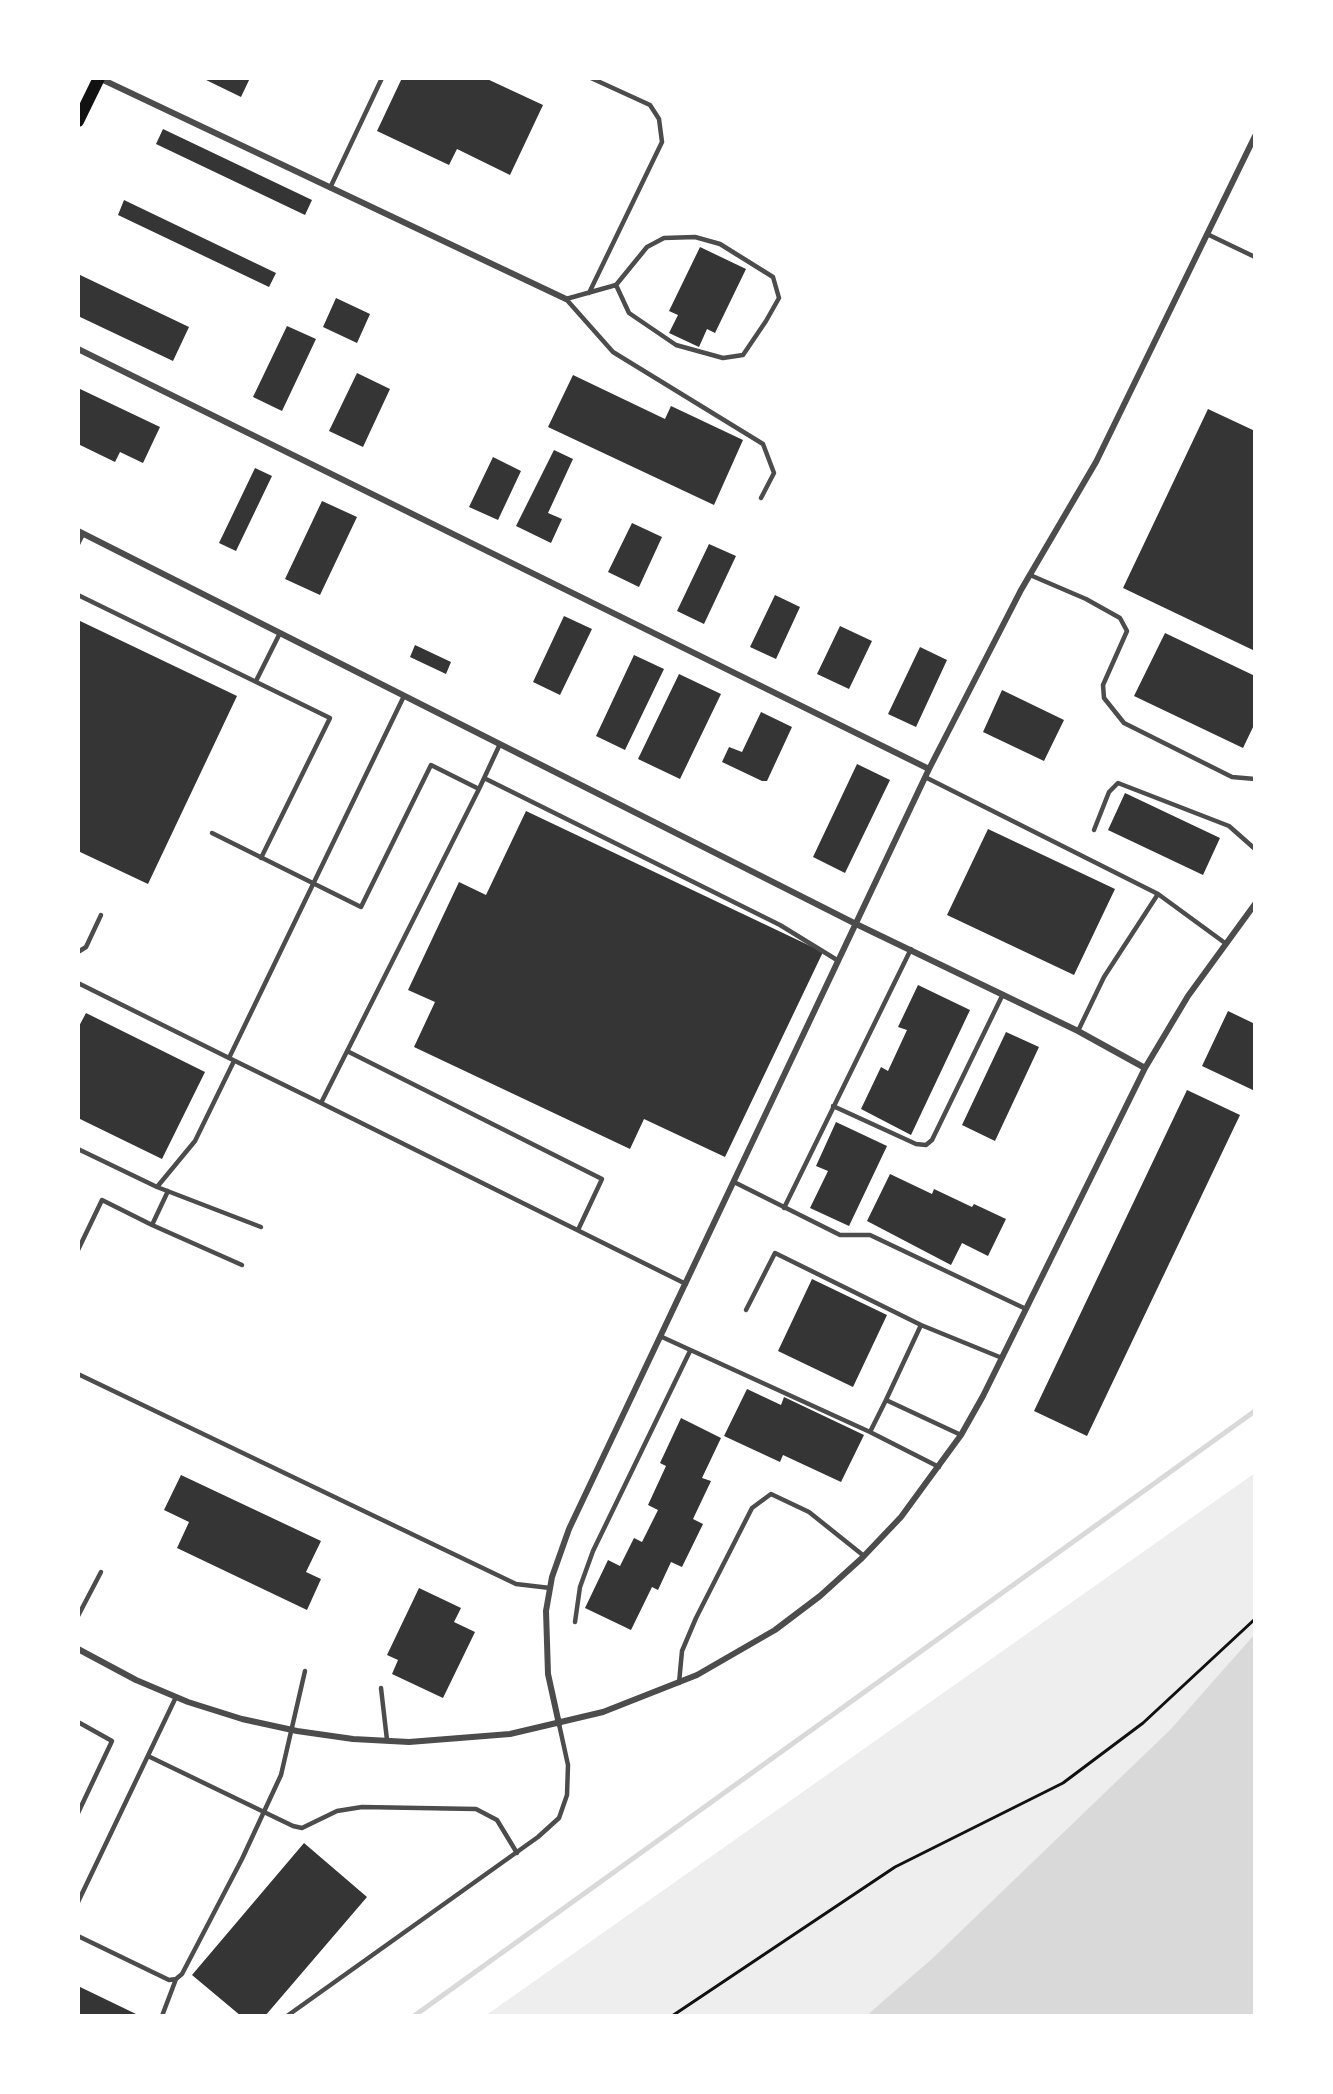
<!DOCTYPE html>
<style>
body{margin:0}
#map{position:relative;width:1333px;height:2094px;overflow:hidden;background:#fff;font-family:"Sofia Sans Condensed",sans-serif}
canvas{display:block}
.frame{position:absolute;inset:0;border:80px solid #fff;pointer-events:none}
</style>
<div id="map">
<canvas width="1333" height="2094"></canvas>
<div class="frame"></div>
</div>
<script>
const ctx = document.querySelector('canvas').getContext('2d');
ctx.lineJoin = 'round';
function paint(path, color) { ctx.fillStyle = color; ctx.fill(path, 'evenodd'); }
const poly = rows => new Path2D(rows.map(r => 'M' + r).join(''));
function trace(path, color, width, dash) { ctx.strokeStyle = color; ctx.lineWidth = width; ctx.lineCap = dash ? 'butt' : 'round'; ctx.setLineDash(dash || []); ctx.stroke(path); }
paint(poly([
 [1255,1473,1255,2016,485,2016]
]), '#eee');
paint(poly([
 [1255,1634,1255,2016,866,2016,933,1958,1170,1730]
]), '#d9d9d9');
trace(poly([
 [414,2016,1255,1411]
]), '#d9d9d9', 5);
paint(poly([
 [202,78,250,78,241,97],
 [402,78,485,78,543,105,510,175,457,149,449,165,377,131],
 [163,129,312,200,305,215,156,144],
 [124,200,276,273,269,287,118,215],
 [700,247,746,269,715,333,707,329,699,347,669,333,678,315,669,311],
 [78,274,189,327,173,361,78,316],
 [336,298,370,314,357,343,323,327],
 [287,326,316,339,282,411,253,397],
 [357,373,390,389,363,447,329,431],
 [573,375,665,419,671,406,743,440,714,505,548,427],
 [78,388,160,427,143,463,120,452,115,462,78,444],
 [1208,409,1255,431,1255,651,1123,588],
 [554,450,573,459,548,513,562,519,551,543,516,526],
 [493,457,521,471,498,520,469,507],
 [255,468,272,476,236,551,219,543],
 [322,501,357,517,320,595,285,579],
 [632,523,662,537,639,587,608,572],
 [709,544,736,556,704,624,677,611],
 [775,595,800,607,776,659,750,647],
 [564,616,592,629,560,695,533,682],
 [78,620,237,696,148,884,78,851],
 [840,626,872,641,849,689,817,674],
 [1165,633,1255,676,1255,723,1243,748,1134,696],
 [415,645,451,662,446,674,410,657],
 [920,647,947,660,916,727,888,714],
 [634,655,664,669,625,750,596,736],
 [679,674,721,694,680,779,638,759],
 [1002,690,1064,720,1044,761,983,732],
 [761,712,792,727,767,781,762,781,722,762,729,747,742,752],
 [857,764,890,780,845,873,813,857],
 [1125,793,1220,838,1203,875,1108,830],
 [526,811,823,952,725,1157,644,1119,630,1149,414,1047,435,1002,408,990,459,882,486,895],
 [988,829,1115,889,1074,975,947,915],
 [918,985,970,1010,911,1135,861,1109,881,1067,888,1071,907,1030,898,1027],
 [1228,1011,1255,1024,1255,1091,1202,1066],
 [86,1013,205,1072,162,1159,78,1118,78,1028],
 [1006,1032,1039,1047,995,1141,962,1125],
 [1187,1090,1240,1115,1087,1436,1034,1411],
 [836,1122,887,1146,849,1226,810,1208,828,1171,816,1166],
 [890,1174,932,1194,934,1189,972,1207,974,1204,1006,1219,988,1256,962,1243,951,1265,867,1221],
 [812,1279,887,1315,853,1387,778,1351],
 [747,1389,781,1405,784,1397,864,1435,841,1482,783,1455,780,1462,724,1436],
 [681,1418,721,1438,702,1478,711,1481,693,1519,703,1524,682,1567,671,1562,658,1590,652,1587,631,1630,585,1608,608,1560,620,1566,634,1538,642,1542,658,1510,648,1505,666,1466,660,1463],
 [181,1475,321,1541,306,1572,321,1579,307,1610,177,1548,189,1522,164,1510],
 [419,1588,461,1608,454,1622,475,1632,443,1698,392,1674,398,1660,387,1655],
 [304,1843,367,1897,265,2016,241,2016,192,1975],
 [78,1986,136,2014,135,2016,78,2016]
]), '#353535');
trace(poly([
 [672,2016,895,1867,1063,1783,1143,1723,1255,1619]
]), '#111', 3);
trace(poly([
 [330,188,382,78],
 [1207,234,1255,257],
 [616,285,629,313,676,345,723,358,743,355,766,321,779,298,773,277,720,244,695,237,664,238,647,247,616,285,566,299,613,352,763,444,774,473,761,498],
 [589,293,662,142,659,119,650,105,591,78],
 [78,544,83,534],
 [1030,575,1086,599,1120,618,1127,631,1103,685,1104,698,1124,723,1232,777,1255,779],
 [78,595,330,718,261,858],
 [256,681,280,633],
 [925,777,1158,894,1225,943],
 [484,778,780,925,837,960],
 [1094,830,1109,792,1118,783,1229,826,1255,849],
 [212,833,361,907,431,765,479,789,500,744],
 [78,952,86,947,101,915],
 [78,983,229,1058,404,696],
 [1078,1031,1104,977,1158,894],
 [347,1051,602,1179,578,1230],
 [229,1058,321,1103,479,789],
 [321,1103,686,1284],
 [833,1106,916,1144,926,1145,932,1140,1003,994],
 [78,1149,157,1187,195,1141,234,1061],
 [734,1182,840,1235,870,1235,1026,1309],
 [157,1187,261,1227],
 [784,1208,911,949],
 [152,1225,242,1265],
 [78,1250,102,1200,152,1225,168,1191],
 [746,1310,775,1253,921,1325],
 [662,1337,870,1432],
 [78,1374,516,1584,550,1588],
 [886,1400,870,1432,939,1467],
 [961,1435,886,1400,921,1325,1002,1358],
 [78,1616,101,1572],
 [575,1622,580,1587,593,1551,690,1351],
 [679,1683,682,1651,696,1618,752,1508,771,1494,809,1512,864,1556],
 [381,1688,387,1740],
 [78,1722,112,1741,78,1813],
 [148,1756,293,1826,302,1828,337,1811,362,1807,476,1809,497,1820,517,1853],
 [78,1902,176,1697],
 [78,1936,169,1980,176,1979,182,1974,242,1859,281,1775,305,1671],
 [162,2016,176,1979],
 [287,2016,538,1837,559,1818,567,1795,568,1765,559,1724]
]), '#4c4c4c', 4.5);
trace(poly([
 [99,78,566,299],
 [78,349,929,769],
 [78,531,854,923,1078,1031,1145,1068],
 [78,1649,136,1680,188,1702,242,1719,297,1731,353,1739,409,1742,510,1734,603,1712,697,1675,775,1630,820,1596,862,1558,901,1517,961,1435,983,1396,1145,1068,1188,996,1255,904],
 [559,1724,548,1674,546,1611,552,1577,569,1529,929,769,1021,590,1096,462,1255,136]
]), '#4c4c4c', 6);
trace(poly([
 [78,121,99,78]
]), '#111', 12);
</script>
